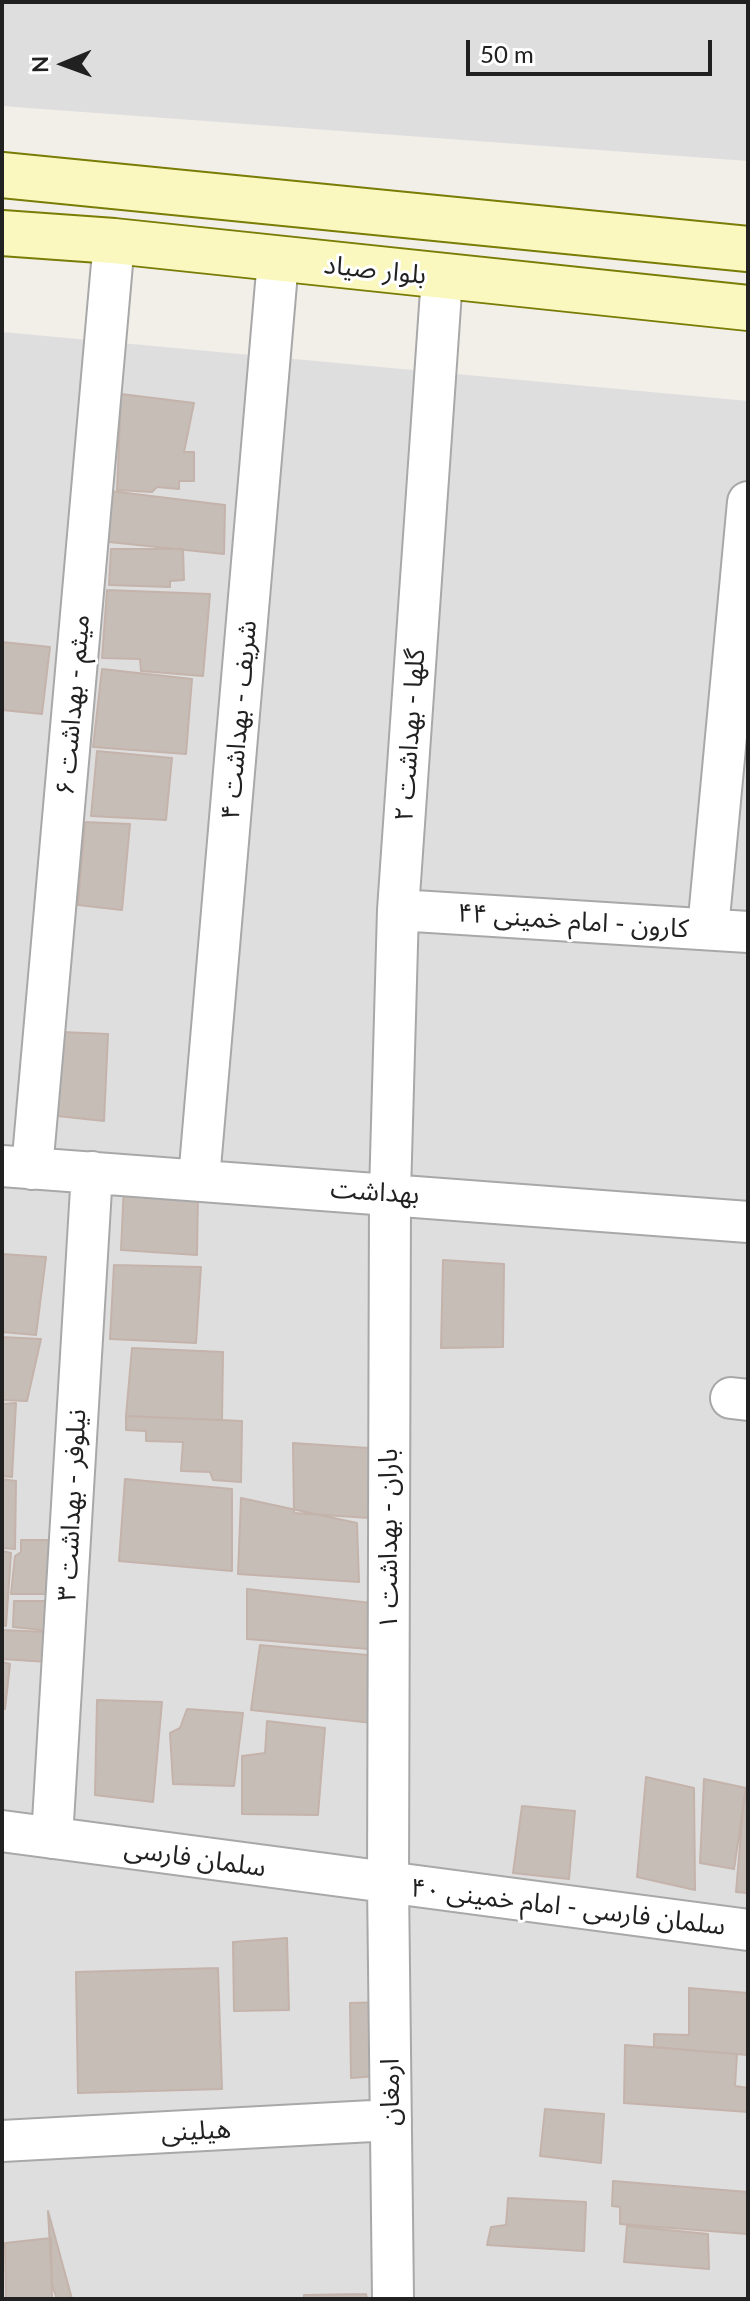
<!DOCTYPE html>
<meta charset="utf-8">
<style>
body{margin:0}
#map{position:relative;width:750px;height:2301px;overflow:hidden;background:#f2eee8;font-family:Lato,sans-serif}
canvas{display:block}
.frame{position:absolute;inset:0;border:4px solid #212121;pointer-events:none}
.north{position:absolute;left:24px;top:24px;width:80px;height:80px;-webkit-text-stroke:6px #fff;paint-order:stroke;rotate:269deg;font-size:22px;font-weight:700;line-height:32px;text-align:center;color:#212121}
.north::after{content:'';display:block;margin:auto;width:28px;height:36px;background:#212121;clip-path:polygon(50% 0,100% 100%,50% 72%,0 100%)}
.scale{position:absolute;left:466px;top:40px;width:246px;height:36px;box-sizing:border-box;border:4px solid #212121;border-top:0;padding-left:10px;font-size:24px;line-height:28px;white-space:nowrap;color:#212121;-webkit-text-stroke:6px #fff;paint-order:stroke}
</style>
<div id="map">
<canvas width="750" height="2301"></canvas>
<div class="frame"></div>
<div class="north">N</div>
<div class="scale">50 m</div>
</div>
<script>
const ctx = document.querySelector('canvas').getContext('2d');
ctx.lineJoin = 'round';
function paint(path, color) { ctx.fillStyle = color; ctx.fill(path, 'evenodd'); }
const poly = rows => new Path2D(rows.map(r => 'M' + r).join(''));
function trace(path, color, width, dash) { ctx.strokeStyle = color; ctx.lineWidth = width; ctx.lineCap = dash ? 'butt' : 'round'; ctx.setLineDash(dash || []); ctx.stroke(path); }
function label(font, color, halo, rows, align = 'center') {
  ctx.font = font + ' Lato,"Noto Sans Arabic",sans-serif'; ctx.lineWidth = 6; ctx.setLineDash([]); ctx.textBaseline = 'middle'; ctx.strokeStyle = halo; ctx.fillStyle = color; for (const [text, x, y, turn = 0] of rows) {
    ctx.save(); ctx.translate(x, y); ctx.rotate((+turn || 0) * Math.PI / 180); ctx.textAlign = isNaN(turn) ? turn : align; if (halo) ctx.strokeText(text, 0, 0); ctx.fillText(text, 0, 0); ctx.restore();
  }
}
paint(poly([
 [2,2,748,2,748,161,2,106],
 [2,332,748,401,748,2299,2,2299]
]), '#dfdedf');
const building = poly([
 [121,394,194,403,184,452,194,452,194,481,179,481,179,489,157,487,152,492,117,490,121,394],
 [110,491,225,505,224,554,109,542,110,491],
 [111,549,183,549,184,580,170,581,170,587,109,585,111,549],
 [107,590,210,594,203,676,141,671,140,659,102,658,107,590],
 [2,642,50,647,42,714,2,710,2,642],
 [102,669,192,679,186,754,93,747,102,669],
 [97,751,172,758,166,820,91,816,97,751],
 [85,822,130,824,122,910,78,905,85,822],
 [62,1032,108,1034,104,1121,57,1116,62,1032],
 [124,1184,198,1192,197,1255,121,1250,124,1184],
 [2,1254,46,1257,36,1335,2,1332,2,1254],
 [443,1260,504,1264,503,1347,441,1348,443,1260],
 [114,1265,201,1267,196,1343,110,1339,114,1265],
 [2,1337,41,1339,27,1401,2,1400,2,1337],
 [132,1348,223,1352,222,1420,126,1416,132,1348],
 [16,1403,12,1477,2,1476,2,1404,16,1403],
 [126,1416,242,1421,241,1482,213,1480,210,1472,181,1471,183,1442,146,1441,146,1431,126,1430,126,1416],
 [293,1443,398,1450,400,1520,294,1513,293,1443],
 [2,1479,16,1481,15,1549,2,1548,2,1479],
 [125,1479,232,1489,232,1571,119,1561,125,1479],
 [241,1498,357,1523,359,1582,238,1574,241,1498],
 [21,1540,59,1540,54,1594,11,1594,15,1556,21,1552,21,1540],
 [2,1551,11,1553,6,1626,2,1625,2,1551],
 [247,1589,380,1604,381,1650,247,1639,247,1589],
 [14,1601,52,1601,52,1631,13,1627,14,1601],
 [2,1630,47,1632,48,1662,2,1659,2,1630],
 [260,1645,378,1656,373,1723,251,1710,260,1645],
 [2,1662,10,1664,5,1709,2,1709,2,1662],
 [97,1700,162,1702,153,1802,95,1795,97,1700],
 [187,1709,243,1713,234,1786,173,1784,170,1733,180,1728,187,1709],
 [267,1721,325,1728,318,1815,242,1814,242,1756,265,1753,267,1721],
 [646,1777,694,1788,695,1890,637,1877,646,1777],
 [704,1779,746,1788,734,1869,700,1863,704,1779],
 [744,1797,748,1797,748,1893,736,1892,744,1797],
 [522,1806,575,1811,569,1879,513,1873,522,1806],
 [287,1938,289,2010,234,2011,233,1942,287,1938],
 [218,1968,222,2089,78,2093,76,1972,218,1968],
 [689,1988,748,1993,748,2055,654,2047,654,2034,689,2035,689,1988],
 [387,2002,391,2075,351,2078,350,2003,387,2002],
 [625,2045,737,2054,735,2086,748,2088,748,2112,624,2103,625,2045],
 [545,2109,604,2114,601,2163,540,2156,545,2109],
 [613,2181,748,2192,748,2234,620,2224,620,2207,612,2206,613,2181],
 [508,2198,586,2202,584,2251,487,2245,491,2227,506,2225,508,2198],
 [48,2211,72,2299,57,2299,52,2285,48,2211],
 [627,2226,708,2234,709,2269,624,2262,627,2226],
 [51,2238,52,2299,6,2299,5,2243,51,2238],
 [366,2294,367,2299,304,2299,304,2295,366,2294]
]);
paint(building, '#c7bdb7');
trace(building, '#c4b3aa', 2);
const street = poly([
 [398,910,748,932],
 [708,929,748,502],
 [2,1166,748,1222],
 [32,1169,114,241],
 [199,1179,278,260],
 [731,1398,748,1400],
 [2,1831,748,1930],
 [52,1838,92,1172],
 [2,2141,391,2120],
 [393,2299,388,1884,390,1193,398,910,442,277]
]);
const secondary = poly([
 [2,175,748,249],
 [2,233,114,241,748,308]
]);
trace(street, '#a8a8a8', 44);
trace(secondary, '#797c05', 48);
trace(street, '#fff', 40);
trace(secondary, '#faf8be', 44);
label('26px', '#212121', '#fff', [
 ["بلوار صیاد",375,270,6],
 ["میثم - بهداشت ۶",73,705,-85],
 ["شریف - بهداشت ۴",239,720,-85],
 ["گلها - بهداشت ۲",410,735,-86],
 ["کارون - امام خمینی ۴۴",573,921,4],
 ["بهداشت",375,1192,4],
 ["نیلوفر - بهداشت ۳",72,1505,-87],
 ["باران - بهداشت ۱",389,1539,-90],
 ["سلمان فارسی",195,1858,8],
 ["سلمان فارسی - امام خمینی ۴۰",568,1907,7],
 ["ارمغان",391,2092,-90],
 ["هیلینی",196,2131,-3]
]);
</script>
